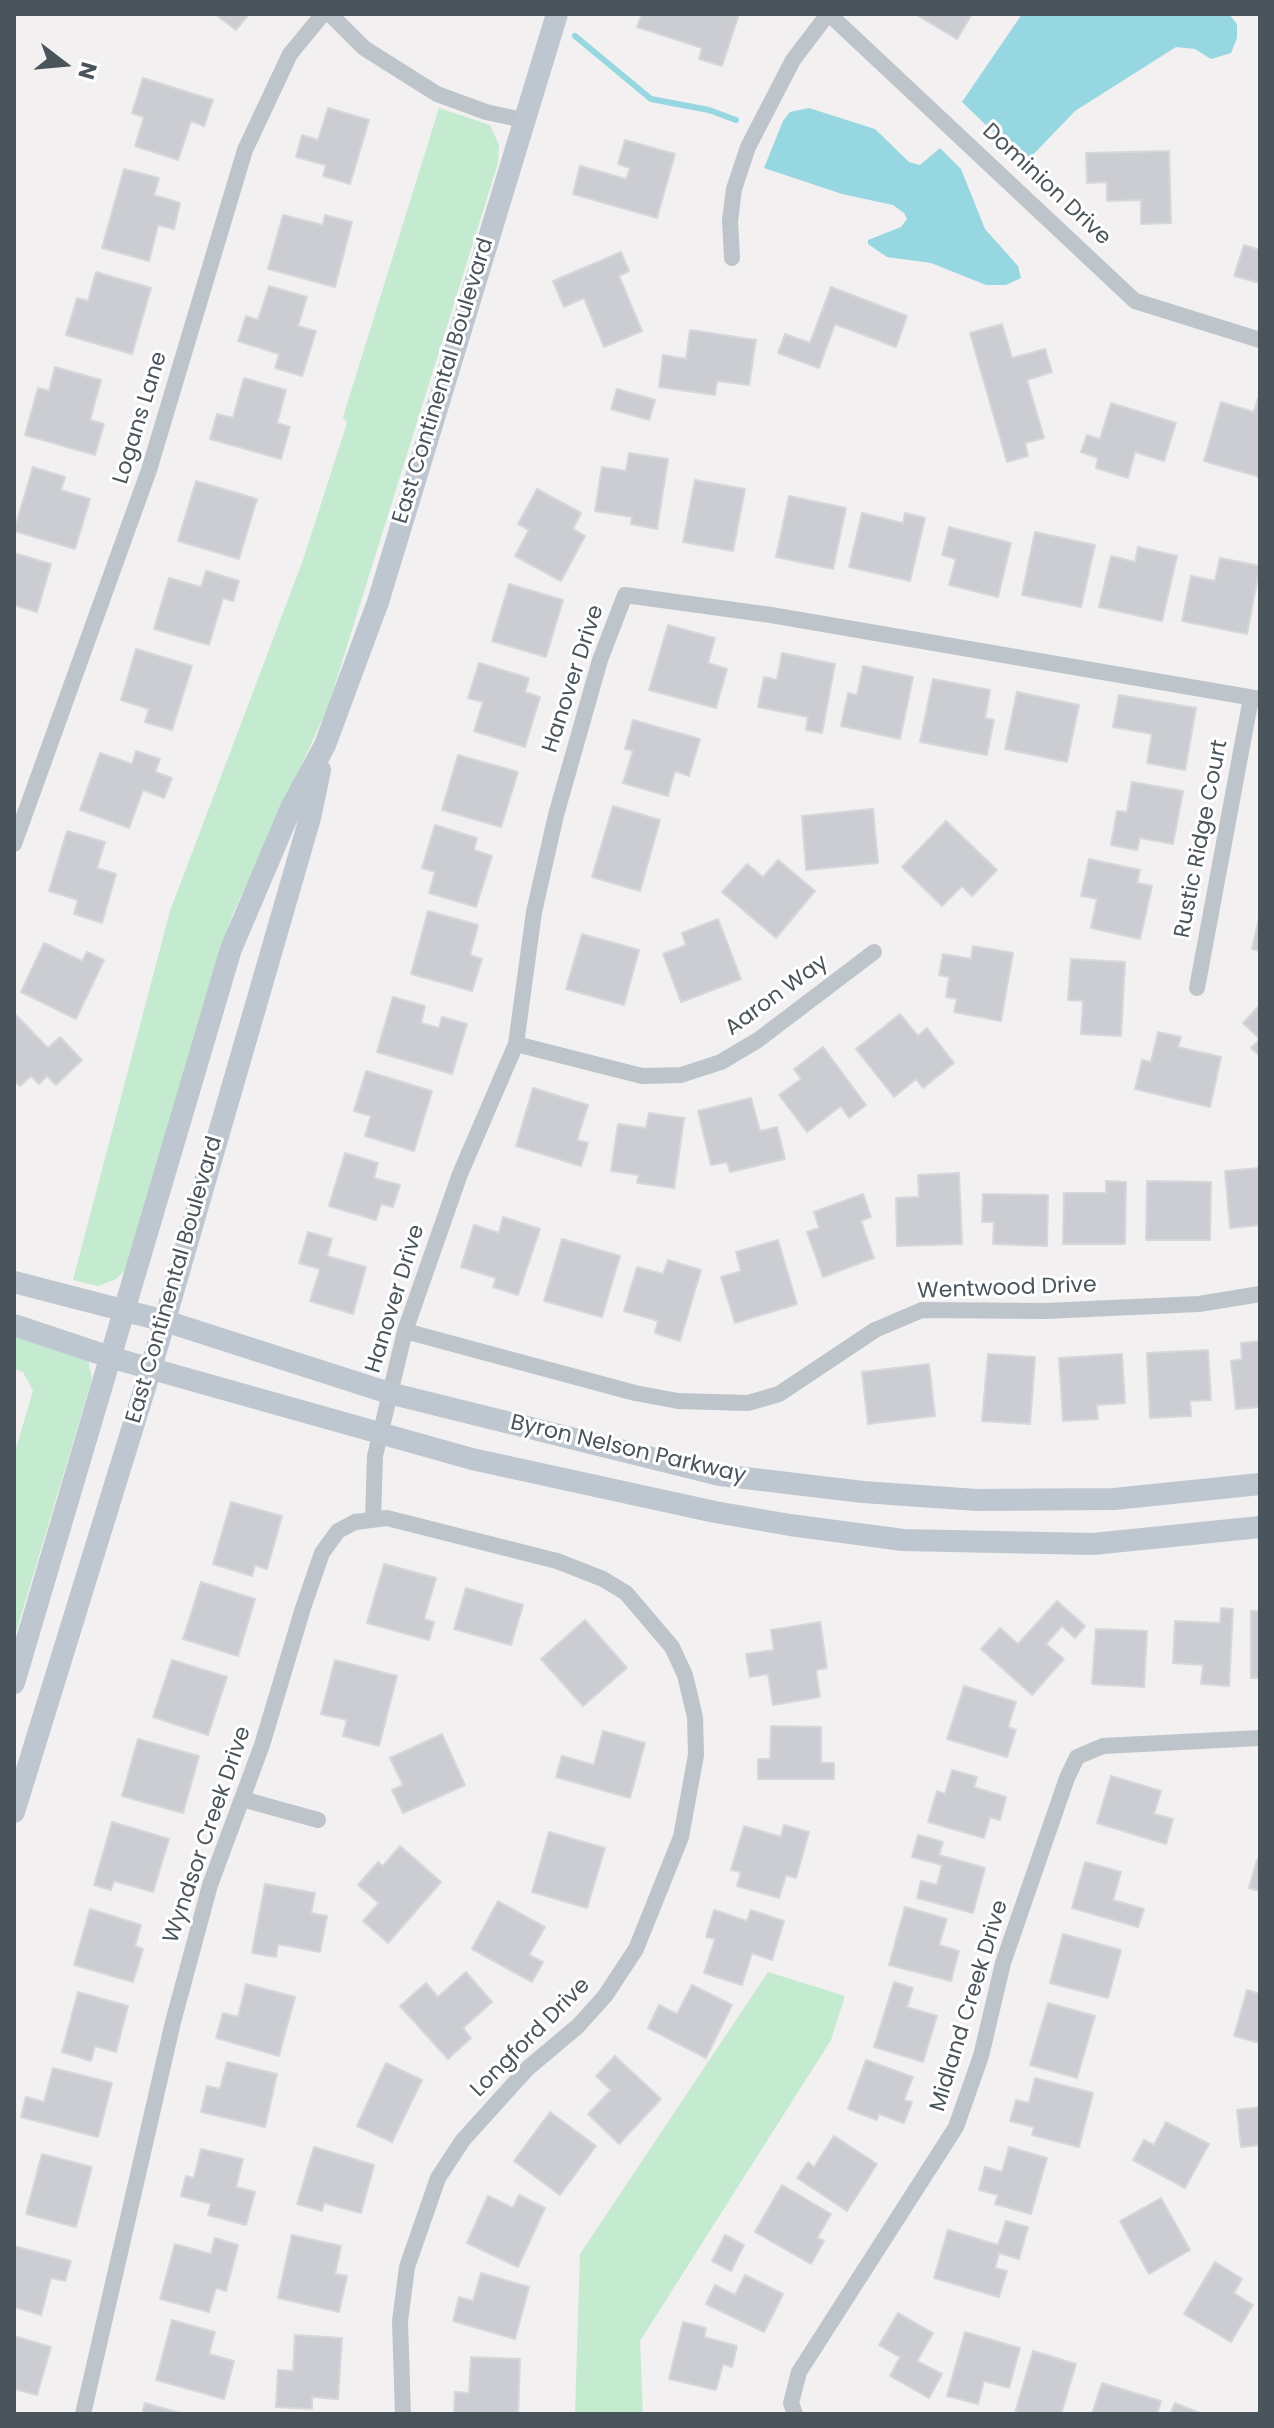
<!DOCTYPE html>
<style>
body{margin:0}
#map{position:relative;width:1274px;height:2428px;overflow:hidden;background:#f2f0f0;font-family:Poppins,sans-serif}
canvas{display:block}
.frame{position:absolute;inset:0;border:16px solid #4a545b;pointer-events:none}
.north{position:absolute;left:24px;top:24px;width:80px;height:80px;-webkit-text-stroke:6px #fff;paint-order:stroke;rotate:106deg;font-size:22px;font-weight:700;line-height:32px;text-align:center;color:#4a545b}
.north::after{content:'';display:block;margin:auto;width:28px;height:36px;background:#4a545b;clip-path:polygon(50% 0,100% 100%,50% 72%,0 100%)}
</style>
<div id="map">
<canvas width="1274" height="2428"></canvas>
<div class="frame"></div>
<div class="north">N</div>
</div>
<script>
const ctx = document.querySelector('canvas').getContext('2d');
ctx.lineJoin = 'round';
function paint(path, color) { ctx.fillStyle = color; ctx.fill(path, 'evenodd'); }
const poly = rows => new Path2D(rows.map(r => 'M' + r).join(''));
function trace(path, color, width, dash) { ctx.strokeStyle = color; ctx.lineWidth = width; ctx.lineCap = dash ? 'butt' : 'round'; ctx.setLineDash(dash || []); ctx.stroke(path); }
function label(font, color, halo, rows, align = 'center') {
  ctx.font = font + ' Poppins,sans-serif'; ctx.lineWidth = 6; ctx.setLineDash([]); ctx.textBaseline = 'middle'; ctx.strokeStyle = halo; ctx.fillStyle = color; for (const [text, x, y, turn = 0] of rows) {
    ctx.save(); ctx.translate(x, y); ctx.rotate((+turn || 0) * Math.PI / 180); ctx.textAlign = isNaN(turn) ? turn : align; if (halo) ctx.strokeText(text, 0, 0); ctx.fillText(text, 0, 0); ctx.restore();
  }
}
paint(poly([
 [439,108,490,125,499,145,498,163,328,707,232,916,125,1270,116,1279,98,1286,73,1280,170,911,303,560,347,423,343,417],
 [14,1330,87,1355,92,1379,14,1639,14,1455,33,1391,23,1372,14,1369],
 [768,1972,845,1996,831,2040,640,2341,643,2414,575,2414,580,2254]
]), '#c4ead0');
paint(poly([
 [1022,14,1229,14,1237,24,1237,38,1231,53,1211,59,1195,49,1176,47,1075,111,1028,160,1017,155,962,102],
 [809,108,875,129,909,162,920,165,940,148,961,169,985,229,1018,266,1021,278,1006,285,986,285,931,263,887,257,868,244,868,240,901,227,907,219,904,213,893,205,842,194,764,168,783,121,790,112]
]), '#97d7e1');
trace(poly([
 [575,36,651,99,709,110,736,120]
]), '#97d7e1', 6);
const building = poly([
 [215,14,249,14,236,30,215,14],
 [642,14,739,14,722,66,699,59,702,48,637,27,642,14],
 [915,14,972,14,957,39,915,14],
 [143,78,213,100,204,126,191,121,178,160,135,146,144,117,132,113,143,78],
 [328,108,369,120,350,184,323,176,326,165,296,157,302,135,318,140,328,108],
 [625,140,675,154,657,218,573,194,580,166,626,179,630,168,618,164,625,140],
 [1169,151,1171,223,1141,224,1141,200,1107,201,1107,182,1087,183,1086,153,1169,151],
 [124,169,159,178,154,195,180,203,174,229,158,225,149,261,102,248,124,169],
 [283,215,323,225,325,215,352,222,335,287,268,269,283,215],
 [1244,245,1260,250,1260,283,1234,276,1244,245],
 [621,252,629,271,619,276,642,331,604,347,584,298,564,307,553,281,621,252],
 [96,272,151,288,132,354,66,335,77,298,88,301,96,272],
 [269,286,307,297,298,326,316,331,302,376,275,368,279,354,238,341,246,316,258,320,269,286],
 [831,287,907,316,896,347,835,324,819,368,778,353,785,334,810,343,831,287],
 [1002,324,1012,358,1045,349,1052,372,1027,380,1044,438,1025,443,1028,456,1007,462,970,333,1002,324],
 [690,330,756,340,749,385,717,381,715,395,659,387,663,355,686,359,690,330],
 [55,367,101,380,90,420,104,424,95,455,25,435,38,388,49,391,55,367],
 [244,378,286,390,277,423,290,427,281,459,210,439,217,414,233,418,244,378],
 [617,389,655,400,649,420,611,409,617,389],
 [1258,398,1260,477,1204,461,1221,402,1254,412,1258,398],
 [1111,403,1176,423,1164,461,1135,452,1128,478,1096,468,1098,458,1081,452,1087,435,1100,439,1111,403],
 [629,453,668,459,657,529,631,524,632,517,595,511,602,467,626,471,629,453],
 [33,467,65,477,61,490,90,499,75,549,14,531,33,467],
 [695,480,745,489,733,551,683,542,695,480],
 [196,481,257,499,239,559,178,541,196,481],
 [537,489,581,513,573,529,585,536,561,581,515,556,529,530,518,524,537,489],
 [789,496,846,508,833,569,776,557,789,496],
 [862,513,903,523,905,513,925,518,910,581,849,567,862,513],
 [949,527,1011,543,998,597,949,585,956,559,942,555,949,527],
 [1035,532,1095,545,1081,607,1022,595,1035,532],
 [1138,547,1177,556,1162,621,1099,607,1111,556,1135,562,1138,547],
 [14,553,51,564,37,612,14,605,14,553],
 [1220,558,1260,566,1247,634,1182,621,1191,576,1215,581,1220,558],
 [206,571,239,581,233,601,223,598,209,645,154,629,169,578,201,587,206,571],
 [509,584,563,600,546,657,492,641,509,584],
 [668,625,715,638,708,663,727,669,716,708,649,690,668,625],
 [136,649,192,666,172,730,145,722,149,709,121,700,136,649],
 [782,653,835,664,822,733,806,730,808,717,758,707,764,677,777,680,782,653],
 [479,663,529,678,525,692,540,697,525,747,474,731,483,702,468,698,479,663],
 [863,666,913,677,900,739,841,726,848,693,857,695,863,666],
 [933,679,990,690,985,718,994,720,987,755,920,742,933,679],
 [1017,692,1079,705,1067,762,1005,749,1017,692],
 [1119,695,1196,708,1185,770,1147,763,1152,734,1113,727,1119,695],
 [633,720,700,739,689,776,675,771,668,796,623,783,633,751,625,749,633,720],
 [136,751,160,759,155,772,172,778,164,798,143,790,129,828,80,810,100,753,132,764,136,751],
 [458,755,518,772,501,827,442,810,458,755],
 [1132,782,1183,791,1173,844,1140,838,1137,850,1111,845,1117,811,1127,812,1132,782],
 [613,806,660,820,640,891,592,877,613,806],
 [873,809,878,863,806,870,802,816,873,809],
 [946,821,997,870,972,896,962,886,942,906,902,867,946,821],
 [435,825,477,838,474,850,492,856,476,907,429,893,435,872,422,868,435,825],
 [67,831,105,842,97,868,116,874,102,923,74,914,78,900,49,891,67,831],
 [1089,859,1140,870,1137,883,1152,886,1140,939,1091,928,1097,899,1081,896,1089,859],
 [778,860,815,891,776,938,722,892,747,864,763,877,778,860],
 [428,911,478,925,470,955,482,959,472,991,411,974,428,911],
 [1260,914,1260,951,1252,949,1260,914],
 [718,919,741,979,681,1002,663,954,686,945,682,933,718,919],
 [582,934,639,950,624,1005,566,989,582,934],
 [44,943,82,961,87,952,104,960,76,1019,21,992,44,943],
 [973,946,1013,953,1001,1021,954,1012,957,999,946,997,949,977,939,975,943,954,971,959,973,946],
 [1071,959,1125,962,1121,1036,1081,1034,1083,1001,1068,1000,1071,959],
 [393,997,425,1006,421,1023,439,1028,442,1017,467,1024,452,1074,377,1052,393,997],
 [1260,1005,1260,1056,1251,1048,1260,1039,1243,1023,1260,1005],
 [14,1013,48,1048,60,1037,82,1060,56,1085,47,1076,39,1084,31,1076,20,1086,14,1080,14,1013],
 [900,1014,918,1036,927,1028,954,1063,923,1088,916,1079,894,1097,856,1049,900,1014],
 [1158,1032,1181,1037,1178,1047,1221,1057,1210,1107,1135,1089,1142,1060,1151,1062,1158,1032],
 [823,1047,866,1105,849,1118,841,1106,807,1132,779,1095,801,1079,794,1069,823,1047],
 [366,1071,432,1091,414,1151,365,1136,371,1116,354,1111,366,1071],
 [533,1088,588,1105,577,1140,588,1143,581,1166,516,1146,533,1088],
 [751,1098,760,1131,777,1127,785,1159,730,1172,727,1162,711,1165,698,1111,751,1098],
 [649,1113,684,1118,674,1188,637,1183,639,1175,611,1171,618,1124,646,1128,649,1113],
 [345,1153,378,1163,374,1178,400,1185,393,1207,381,1204,376,1220,329,1206,345,1153],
 [1260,1168,1260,1225,1230,1228,1225,1171,1260,1168],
 [959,1173,962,1244,897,1246,896,1198,919,1197,918,1175,959,1173],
 [1106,1181,1126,1182,1125,1244,1063,1244,1064,1193,1106,1193,1106,1181],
 [1147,1181,1211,1182,1210,1240,1146,1240,1147,1181],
 [863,1194,871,1217,861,1221,874,1258,823,1277,807,1232,819,1228,814,1212,863,1194],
 [983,1194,1048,1195,1047,1246,993,1244,994,1222,982,1222,983,1194],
 [503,1217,540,1229,518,1295,493,1287,496,1278,461,1267,474,1225,499,1233,503,1217],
 [308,1232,332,1239,327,1256,366,1267,353,1314,310,1301,320,1269,299,1263,308,1232],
 [562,1239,620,1256,602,1317,544,1301,562,1239],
 [778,1240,797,1304,735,1323,721,1277,741,1271,736,1252,778,1240],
 [668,1260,701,1270,680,1341,655,1333,658,1321,624,1311,637,1267,663,1274,668,1260],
 [1260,1341,1260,1407,1236,1409,1231,1361,1242,1359,1241,1343,1260,1341],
 [1208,1350,1211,1400,1190,1401,1191,1416,1150,1418,1147,1353,1208,1350],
 [988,1354,1035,1357,1030,1424,982,1421,988,1354],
 [1122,1354,1125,1403,1097,1405,1098,1419,1063,1421,1059,1358,1122,1354],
 [929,1364,935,1416,868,1424,862,1372,929,1364],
 [231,1502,282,1516,267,1569,255,1565,252,1576,213,1564,231,1502],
 [384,1564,436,1578,424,1619,434,1622,429,1640,367,1623,384,1564],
 [201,1582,255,1599,238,1656,183,1639,201,1582],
 [466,1588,523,1605,511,1645,454,1629,466,1588],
 [1057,1601,1085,1626,1075,1638,1062,1626,1046,1644,1064,1659,1032,1695,981,1649,1000,1628,1018,1644,1057,1601],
 [1221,1608,1233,1609,1229,1686,1201,1684,1203,1665,1173,1663,1175,1621,1220,1623,1221,1608],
 [1251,1611,1260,1611,1260,1678,1251,1678,1251,1611],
 [585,1620,627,1668,583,1706,541,1659,585,1620],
 [820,1622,827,1668,816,1670,820,1697,773,1705,768,1674,750,1677,746,1654,774,1650,771,1630,820,1622],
 [1096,1629,1147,1631,1144,1687,1092,1684,1096,1629],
 [172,1660,227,1677,208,1735,153,1717,172,1660],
 [335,1660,397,1676,379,1746,343,1736,347,1720,321,1714,335,1660],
 [964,1686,1016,1702,1008,1727,1016,1730,1007,1757,947,1739,964,1686],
 [771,1726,821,1727,821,1763,834,1763,834,1779,758,1779,758,1759,770,1759,771,1726],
 [603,1731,645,1743,630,1798,556,1777,562,1756,594,1765,603,1731],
 [442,1734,465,1785,403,1813,392,1790,403,1785,390,1758,442,1734],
 [138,1739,199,1756,183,1813,122,1796,138,1739],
 [952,1770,977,1777,974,1787,1006,1797,1000,1820,990,1817,984,1838,928,1822,937,1791,945,1794,952,1770],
 [1111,1776,1161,1791,1154,1814,1173,1819,1166,1844,1097,1823,1111,1776],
 [112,1822,169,1839,153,1892,114,1881,111,1890,94,1885,112,1822],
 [784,1825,809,1832,796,1878,786,1875,779,1898,737,1886,741,1872,731,1870,744,1826,781,1837,784,1825],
 [549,1832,605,1848,587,1908,532,1892,549,1832],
 [918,1835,943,1842,939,1855,985,1868,973,1913,917,1898,921,1881,937,1885,942,1865,912,1857,918,1835],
 [400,1846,441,1882,388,1943,363,1921,379,1903,358,1885,378,1862,383,1866,400,1846],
 [1257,1860,1260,1861,1260,1891,1249,1888,1257,1860],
 [1085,1862,1121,1872,1113,1900,1144,1909,1138,1927,1072,1908,1085,1862],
 [265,1884,315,1893,311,1913,327,1916,320,1952,278,1944,276,1957,252,1953,265,1884],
 [498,1901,545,1927,529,1955,543,1962,532,1982,472,1949,498,1901],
 [905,1907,947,1919,939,1945,959,1951,951,1981,889,1965,905,1907],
 [90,1909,141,1925,135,1946,143,1949,133,1982,74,1965,90,1909],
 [714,1910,747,1921,751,1910,784,1921,772,1960,752,1953,742,1985,704,1973,715,1939,706,1937,714,1910],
 [1063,1934,1121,1950,1108,1998,1050,1983,1063,1934],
 [466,1972,492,2002,463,2028,471,2038,448,2059,400,2006,426,1983,438,1997,466,1972],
 [894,1982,913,1988,907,2007,937,2016,923,2062,874,2047,894,1982],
 [246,1984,295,1997,279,2056,216,2038,223,2013,238,2017,246,1984],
 [692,1985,732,2005,706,2058,648,2028,659,2005,677,2014,692,1985],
 [1247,1990,1260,1994,1260,2043,1234,2036,1247,1990],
 [78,1992,128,2006,116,2052,95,2046,91,2061,62,2052,78,1992],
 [1048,2003,1095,2016,1077,2078,1030,2065,1048,2003],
 [615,2056,661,2099,619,2144,588,2114,611,2090,596,2076,615,2056],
 [866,2060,913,2077,904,2100,912,2102,904,2123,879,2114,877,2120,848,2109,866,2060],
 [227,2062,277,2074,265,2127,201,2112,207,2086,220,2089,227,2062],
 [386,2063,422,2080,392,2142,357,2126,386,2063],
 [53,2068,112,2083,98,2137,21,2117,26,2097,44,2102,53,2068],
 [1035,2078,1093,2093,1079,2147,1032,2135,1034,2127,1010,2121,1016,2100,1029,2103,1035,2078],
 [1260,2107,1260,2145,1241,2147,1237,2110,1260,2107],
 [550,2112,596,2146,560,2195,514,2161,550,2112],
 [1166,2122,1209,2144,1185,2188,1133,2160,1144,2140,1154,2145,1166,2122],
 [834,2136,877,2164,847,2211,797,2178,808,2162,814,2167,834,2136],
 [314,2147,374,2165,361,2213,324,2203,322,2211,297,2204,314,2147],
 [1009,2147,1047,2158,1031,2214,995,2204,998,2195,979,2190,985,2167,1002,2172,1009,2147],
 [201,2149,243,2159,236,2187,255,2192,246,2225,208,2215,211,2204,181,2196,186,2176,194,2178,201,2149],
 [42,2154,92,2167,76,2227,26,2214,42,2154],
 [782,2185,831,2214,817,2238,824,2241,811,2264,755,2232,782,2185],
 [519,2195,545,2208,518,2267,467,2243,488,2196,513,2208,519,2195],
 [1161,2198,1190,2250,1149,2274,1120,2221,1161,2198],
 [1006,2221,1028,2227,1019,2259,999,2253,995,2268,1007,2271,999,2297,934,2278,948,2230,998,2245,1006,2221],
 [292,2235,341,2246,335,2274,347,2276,339,2312,278,2298,292,2235],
 [725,2235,744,2245,731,2271,712,2261,725,2235],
 [215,2238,238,2245,226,2291,216,2288,209,2312,160,2299,175,2244,211,2254,215,2238],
 [14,2246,71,2261,65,2281,51,2278,41,2315,14,2307,14,2246],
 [1215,2262,1242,2279,1234,2293,1253,2305,1231,2342,1184,2314,1215,2262],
 [481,2273,529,2287,515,2339,453,2321,459,2297,473,2301,481,2273],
 [745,2275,783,2294,764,2332,706,2304,715,2285,735,2295,745,2275],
 [898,2313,933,2333,917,2361,942,2374,929,2398,890,2376,900,2357,879,2345,898,2313],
 [172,2320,215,2332,209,2354,234,2361,224,2399,156,2380,172,2320],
 [683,2322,706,2328,704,2337,737,2346,732,2367,723,2364,716,2390,669,2379,683,2322],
 [965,2332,1020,2348,1009,2388,984,2381,978,2404,947,2396,965,2332],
 [295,2335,342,2338,338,2399,312,2397,312,2409,276,2407,278,2370,293,2371,295,2335],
 [14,2336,51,2347,37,2395,14,2389,14,2336],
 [1033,2351,1076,2364,1061,2414,1015,2413,1033,2351],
 [471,2357,520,2359,518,2414,454,2414,455,2392,469,2393,471,2357],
 [1102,2383,1161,2401,1157,2414,1092,2414,1102,2383],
 [145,2403,180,2413,180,2414,142,2414,145,2403],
 [1175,2403,1202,2414,1170,2414,1175,2403]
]);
paint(building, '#cbcdd2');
trace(building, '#d5d7da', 2);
trace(poly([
 [330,14,364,48,437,94,486,112,523,120],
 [829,14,1135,301,1260,340],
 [732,258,730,221,734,189,748,147,793,60,828,14],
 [14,844,149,470,245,150,290,54,323,14],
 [1197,988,1251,698],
 [516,1044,642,1076,681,1075,721,1062,758,1040,874,952],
 [405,1331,635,1393,678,1401,748,1403,779,1394,875,1330,922,1310,1045,1311,1199,1304,1260,1294],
 [373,1519,375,1456,405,1331,460,1174,516,1044,534,912,556,815,600,660,625,595,771,615,1260,699],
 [242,1799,318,1820],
 [83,2414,173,2022,210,1885,262,1745,303,1608,322,1553,338,1531,355,1522,387,1518,557,1561,603,1579,626,1593,672,1647,685,1675,695,1717,696,1755,681,1837,636,1949,605,1996,578,2026,528,2068,463,2140,438,2178,407,2267,400,2321,403,2414],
 [795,2414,791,2403,799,2372,956,2127,981,2056,1003,1963,1067,1778,1077,1757,1103,1746,1260,1738]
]), '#bdc5cb', 16);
trace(poly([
 [14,1282,165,1321,389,1393,720,1475,863,1492,977,1500,1114,1499,1260,1484],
 [14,1325,113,1358,472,1459,715,1512,790,1525,903,1540,1093,1544,1260,1527],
 [14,1683,231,949,291,808,325,745,378,602,557,14],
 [14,1812,151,1368,310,818,320,770]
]), '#bec7cf', 22);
label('22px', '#4a545b', '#fff', [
 ["Dominion Drive",1046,185,43],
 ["East Continental Boulevard",444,381,-73],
 ["Logans Lane",141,418,-73],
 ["Hanover Drive",574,679,-72],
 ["Rustic Ridge Court",1202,839,-79],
 ["Aaron Way",777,996,-36],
 ["East Continental Boulevard",175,1280,-74],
 ["Wentwood Drive",1007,1289,-2],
 ["Hanover Drive",396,1299,-73],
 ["Byron Nelson Parkway",628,1450,13],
 ["Wyndsor Creek Drive",208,1835,-71],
 ["Midland Creek Drive",970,2006,-73],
 ["Longford Drive",531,2038,-45]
]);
</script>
